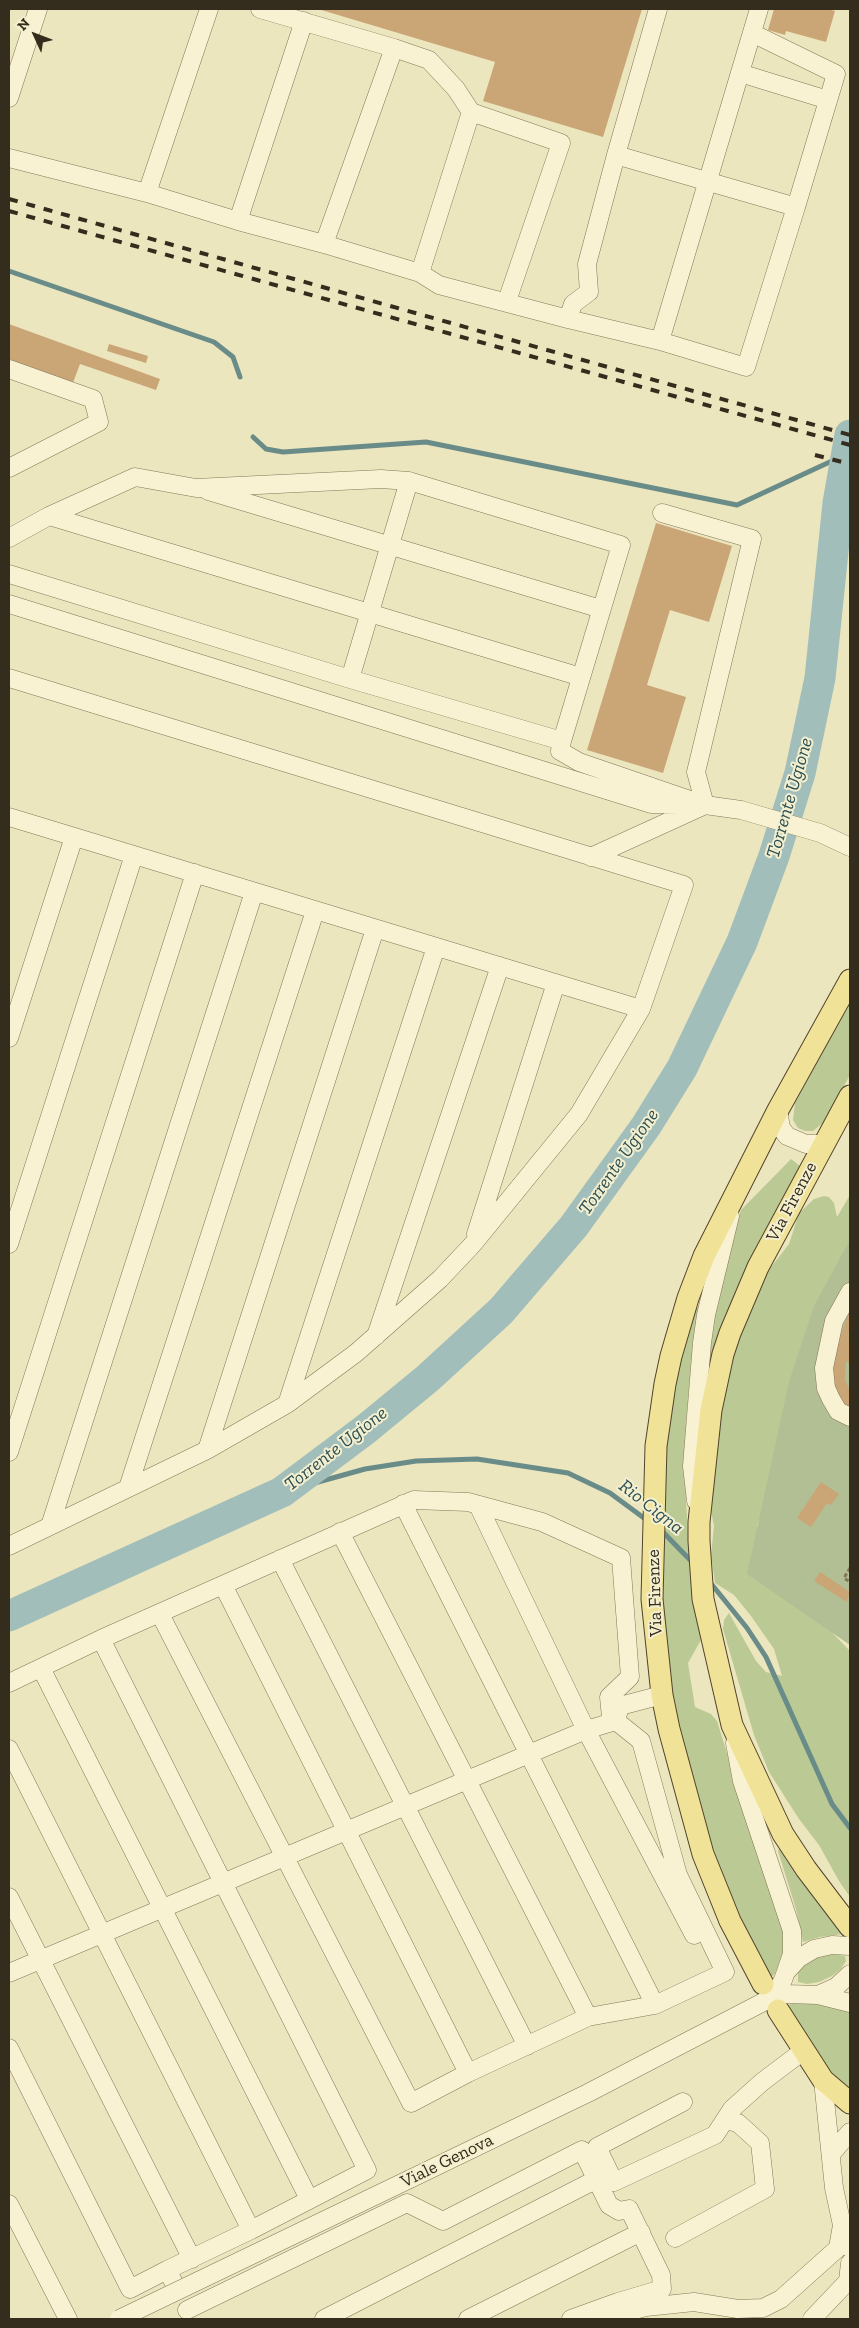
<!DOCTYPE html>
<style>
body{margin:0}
#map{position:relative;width:859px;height:2328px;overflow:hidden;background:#ece6bf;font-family:"Zilla Slab",serif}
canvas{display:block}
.frame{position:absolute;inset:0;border:10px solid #342c1c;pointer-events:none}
.north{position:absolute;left:10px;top:10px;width:50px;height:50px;-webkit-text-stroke:4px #f4efcf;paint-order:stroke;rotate:313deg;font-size:14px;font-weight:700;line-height:20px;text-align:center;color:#342c1c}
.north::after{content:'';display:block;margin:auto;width:18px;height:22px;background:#342c1c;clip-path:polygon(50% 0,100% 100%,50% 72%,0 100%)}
</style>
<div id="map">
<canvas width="859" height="2328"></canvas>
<div class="frame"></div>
<div class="north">N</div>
</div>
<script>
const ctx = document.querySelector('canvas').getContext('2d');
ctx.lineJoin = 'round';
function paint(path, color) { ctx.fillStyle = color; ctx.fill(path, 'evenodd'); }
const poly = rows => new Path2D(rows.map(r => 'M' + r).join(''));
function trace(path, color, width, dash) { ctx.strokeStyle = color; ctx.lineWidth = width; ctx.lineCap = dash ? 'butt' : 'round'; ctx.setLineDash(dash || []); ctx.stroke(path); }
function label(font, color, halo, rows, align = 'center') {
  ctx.font = font + ' "Zilla Slab",serif'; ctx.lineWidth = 4; ctx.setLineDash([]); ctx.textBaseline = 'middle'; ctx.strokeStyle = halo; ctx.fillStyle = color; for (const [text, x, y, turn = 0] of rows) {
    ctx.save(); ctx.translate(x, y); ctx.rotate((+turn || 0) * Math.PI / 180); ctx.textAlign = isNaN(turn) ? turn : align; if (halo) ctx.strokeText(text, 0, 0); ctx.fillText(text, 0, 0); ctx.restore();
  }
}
paint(poly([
 [850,1001,850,1075,823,1123,813,1131,805,1131,798,1128,793,1120,795,1103],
 [791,1159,800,1166,740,1282,713,1358,709,1359,706,1352,726,1260,741,1210],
 [850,1195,850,1256,757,1526,820,1620,850,1651,850,1897,839,1881,819,1845,799,1819,769,1772,754,1735,723,1629,724,1620,729,1613,756,1661,766,1672,782,1676,774,1649,751,1616,734,1595,715,1583,711,1555,714,1526,708,1497,734,1335,764,1276,789,1244,799,1213,814,1199,824,1196,829,1197,834,1203,837,1217],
 [694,1307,700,1308,691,1366,686,1424,686,1500,691,1583,701,1640,688,1663,695,1707,711,1714,717,1721,785,1938,785,1946,781,1962,774,1975,768,1979,711,1857,692,1789,666,1669,659,1611,667,1418],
 [780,1846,842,1934,820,1937,803,1942,796,1909,778,1851],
 [830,1953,845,1956,846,1961,841,1969,832,1976,819,1982,807,1984,798,1982,798,1972,802,1967,819,1956],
 [804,1999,850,2009,850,2094,830,2076,783,2007]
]), '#bbca94');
paint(poly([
 [850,1240,850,1645,747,1574,789,1382,814,1306]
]), '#b2be93');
trace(poly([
 [9,271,214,342,233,357,240,377],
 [253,437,266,449,283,452,426,442,737,505,847,454],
 [282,1492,365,1469,416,1461,477,1459,568,1473,610,1493,648,1521],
 [661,1530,693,1563],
 [709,1581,747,1628,766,1657,832,1804,850,1828]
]), '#6a8c89', 5);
trace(poly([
 [9,1616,282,1492,366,1429,428,1378,501,1311,574,1226,646,1126,682,1068,742,942,774,856,800,773,820,678,838,503,850,435]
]), '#a2bebb', 31);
paint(poly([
 [318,9,642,9,603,137,483,101,495,62],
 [774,9,828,9,835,11,826,42,786,31,785,35,768,30],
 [9,324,160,379,156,390,80,364,71,388,9,367],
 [109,344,148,356,146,363,107,351],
 [656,523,732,546,709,622,670,610,647,685,686,697,663,773,587,750],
 [850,1309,850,1330,848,1336,850,1338,850,1364,846,1361,845,1380,850,1391,850,1409,839,1400,833,1389,832,1361],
 [821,1482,839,1494,831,1505,827,1503,811,1527,797,1518],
 [820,1572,850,1592,847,1602,814,1581]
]), '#caa676');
const minor = poly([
 [209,9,147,193,238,221],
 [260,9,394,48,429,60,456,89,471,112,420,273,439,285,568,319],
 [304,21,238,221,324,244],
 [752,33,836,74,796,207],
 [394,48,324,244,420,273],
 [740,73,828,100],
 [9,98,38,9],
 [471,112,561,143,507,301],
 [616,155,796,207,746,367,660,341,568,319,573,304,589,292,587,264,616,155],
 [616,155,658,9],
 [9,158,147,193],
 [660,341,759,9],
 [9,369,93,399,99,422,9,468],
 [208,491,601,609],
 [662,513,752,539,696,772,705,805,741,810,820,833,850,847],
 [49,516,581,677],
 [9,538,49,516,135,477,196,488,381,479,409,481,621,545,562,741,350,679,9,574],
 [9,604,651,804,705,805,591,857],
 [9,678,684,885,641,1009,579,1114,473,1244,440,1279,356,1353,287,1404,207,1450,9,1546],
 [350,679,409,481],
 [562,741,560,751,579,762,690,800],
 [9,817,641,1009],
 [9,1038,74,837],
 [778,1110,781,1128,787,1136,806,1144,823,1144],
 [476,1234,556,983],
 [9,1244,134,855],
 [850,1292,834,1321,824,1368,826,1388,831,1399,838,1411,850,1417],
 [376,1336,500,966],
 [287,1404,436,947],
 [207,1450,375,929],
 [9,1452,195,873],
 [128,1488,315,911],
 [696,1501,692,1466,702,1343,706,1315,730,1216],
 [403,1504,655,2005],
 [478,1505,586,1730,694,1935],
 [50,1526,254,892],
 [340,1532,588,2017],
 [280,1559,527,2046],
 [223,1585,468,2073],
 [101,1639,367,2170,251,2230,167,2270,175,2285],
 [41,1668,309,2199],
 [9,1683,101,1639,414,1500,468,1502,542,1522,621,1558,630,1677,609,1697,611,1717,641,1741,678,1875,725,1972,655,2005,588,2017,468,2073,411,2103,160,1614],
 [735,1743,742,1781,792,1931,792,1954,783,1980,773,1997],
 [9,1749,251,2230],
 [9,1897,192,2259],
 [787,1971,799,1958,814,1949,832,1945,850,1946],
 [9,1973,586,1730,616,1721,620,1706,662,1695],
 [818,1995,836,1987,850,1974],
 [9,2048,130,2289,167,2270],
 [823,2080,834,2188,842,2225,850,2248],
 [683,2102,597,2147,614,2182,715,2135,732,2109,762,2082,803,2051],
 [831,2154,850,2132],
 [410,2179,588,2093,773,1997,787,1994,818,1995,850,2003],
 [9,2204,68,2319],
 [675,2238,765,2189,760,2143,738,2123,725,2120],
 [187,2310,407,2203,443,2221,582,2150,609,2205,619,2211,629,2209,661,2275,662,2289,618,2302,571,2319],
 [603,2318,646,2307,694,2302,738,2309,763,2308,781,2299,838,2248,842,2225],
 [324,2319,597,2179],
 [468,2319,641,2232],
 [812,2319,848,2281,850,2263]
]);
const major = poly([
 [850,1096,758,1267,730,1333,723,1354,711,1410,699,1522,699,1541,703,1599,732,1725,783,1834,806,1869,850,1927],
 [763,1984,730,1921,703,1854,669,1729,662,1695,652,1599,656,1446,665,1384,671,1356,688,1298,704,1256,778,1110,850,980],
 [778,2010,823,2080,850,2103]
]);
trace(minor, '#847758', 19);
trace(major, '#52442d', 23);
trace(poly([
 [850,1568,844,1578,850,1582]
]), '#847758', 3, [4, 2.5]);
trace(minor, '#f8f2d2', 18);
trace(major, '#f0e297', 21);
trace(poly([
 [9,199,850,435],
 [9,211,850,445],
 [815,455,850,464]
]), '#342c1c', 4, [9, 9]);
const minorBridge = poly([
 [119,2319,410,2179]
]);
trace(minorBridge, '#847758', 19, []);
trace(minorBridge, '#f8f2d2', 18);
label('18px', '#342c1c', '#f4efcf', [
 ["Via Firenze",792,1202,-62],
 ["Via Firenze",655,1593,-92],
 ["Viale Genova",447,2161,-26]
]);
label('italic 19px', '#2c5054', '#f4efcf', [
 ["Torrente Ugione",790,798,-74],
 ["Torrente Ugione",619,1162,-55],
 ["Torrente Ugione",336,1449,-38],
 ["Rio Cigna",651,1507,38]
]);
</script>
